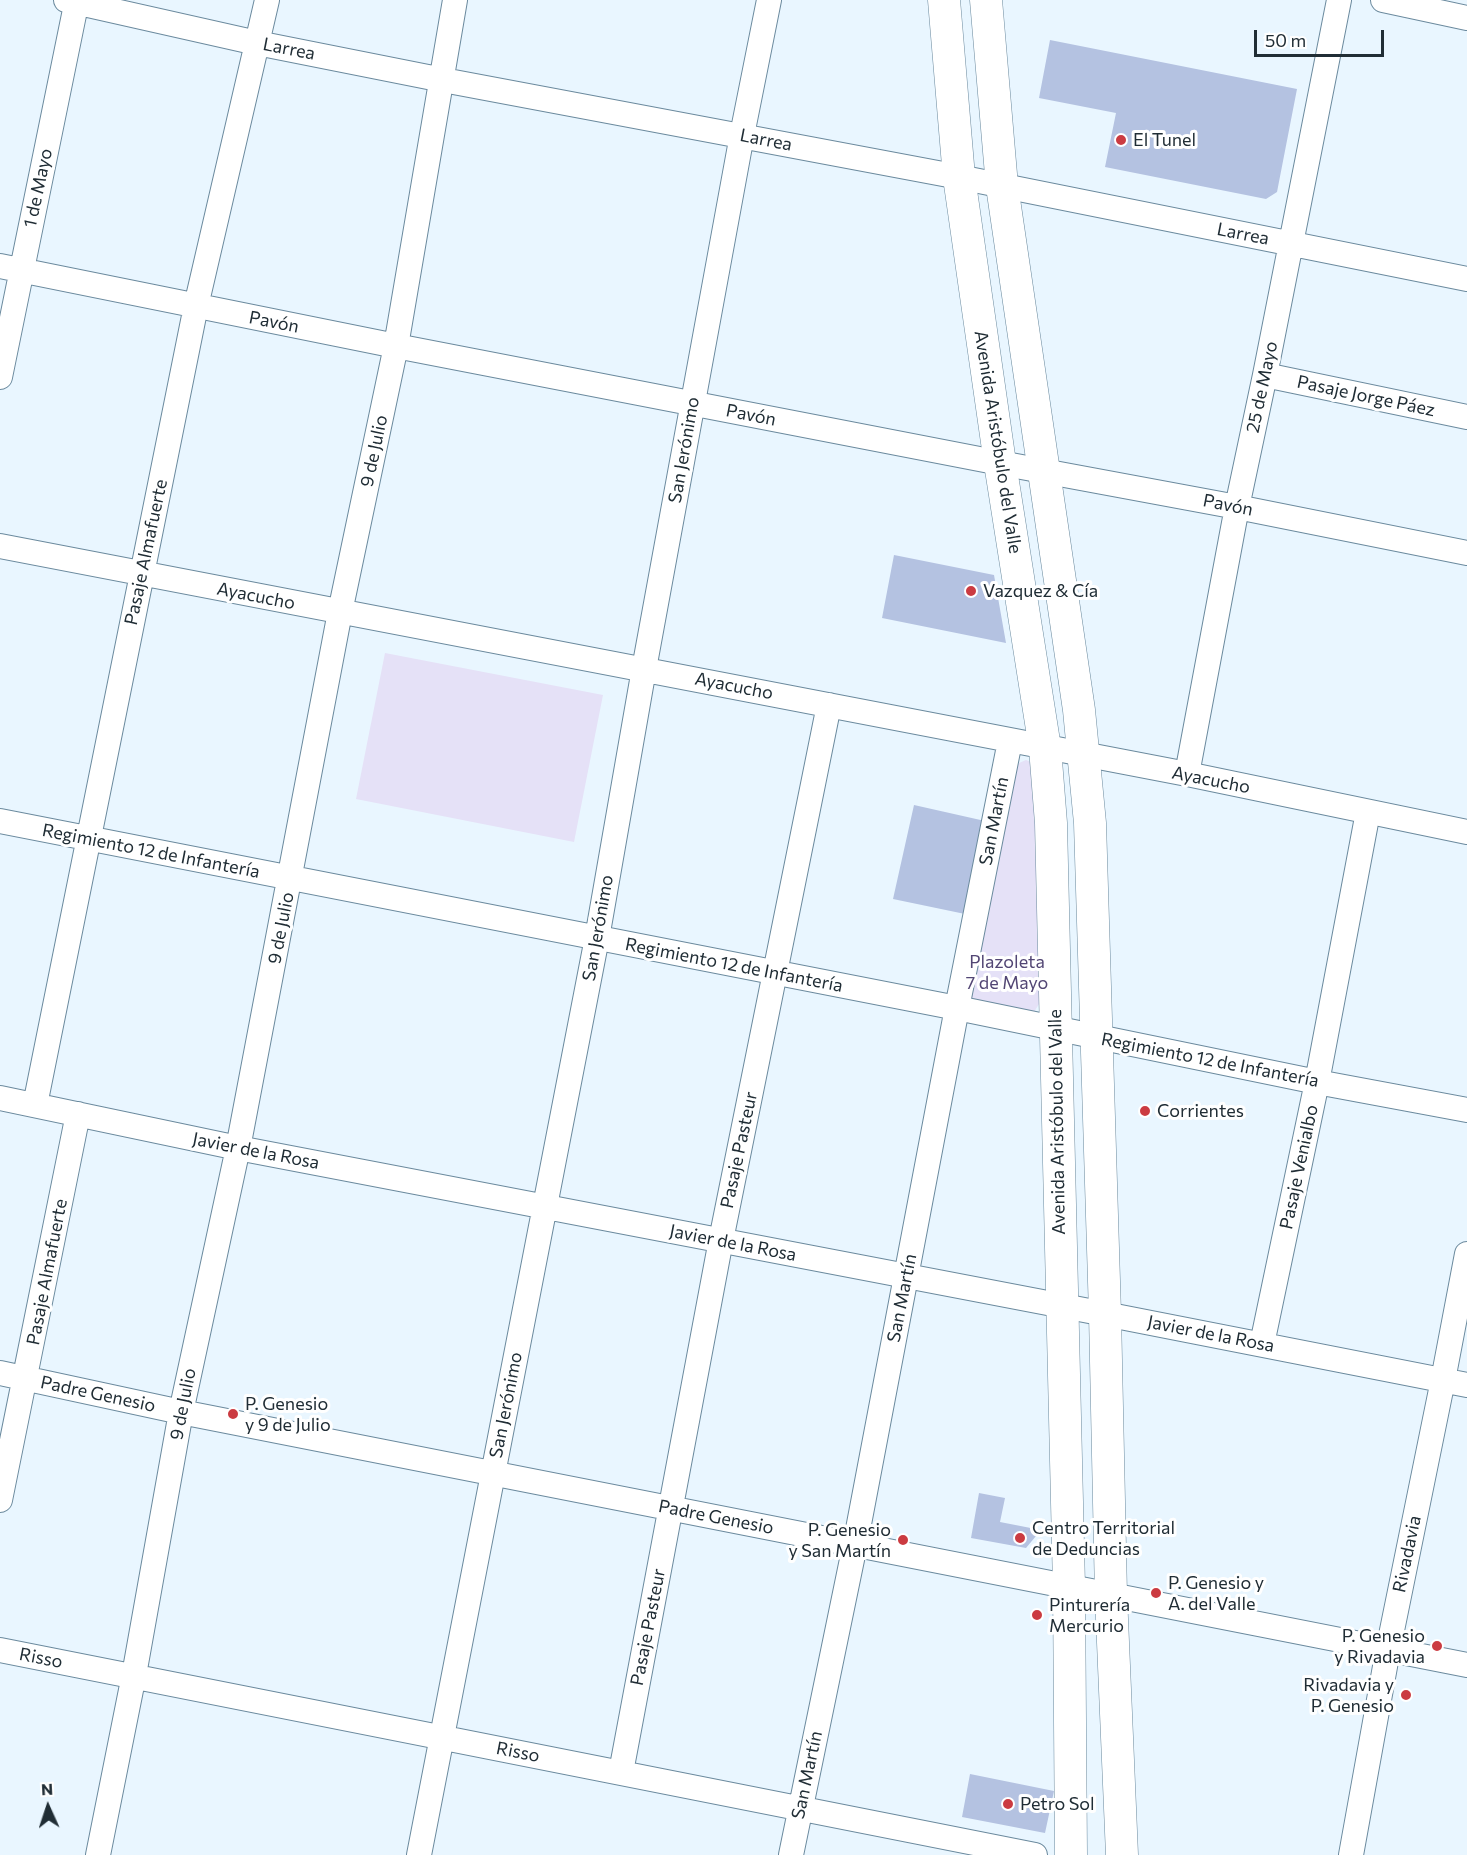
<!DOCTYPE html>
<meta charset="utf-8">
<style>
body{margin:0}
#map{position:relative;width:1467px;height:1855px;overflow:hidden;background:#e9f6ff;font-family:Commissioner,sans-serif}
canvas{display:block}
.north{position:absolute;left:18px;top:1777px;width:60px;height:60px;-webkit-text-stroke:4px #fff;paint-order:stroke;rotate:357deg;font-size:16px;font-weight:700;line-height:24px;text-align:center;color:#202d35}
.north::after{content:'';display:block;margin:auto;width:21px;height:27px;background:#202d35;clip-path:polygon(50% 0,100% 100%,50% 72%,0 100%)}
.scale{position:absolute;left:1254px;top:30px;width:130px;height:27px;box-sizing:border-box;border:3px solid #202d35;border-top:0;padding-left:8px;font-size:18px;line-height:21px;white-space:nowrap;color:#202d35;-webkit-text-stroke:4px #fff;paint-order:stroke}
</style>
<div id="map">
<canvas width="1467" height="1855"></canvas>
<div class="north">N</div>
<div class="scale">50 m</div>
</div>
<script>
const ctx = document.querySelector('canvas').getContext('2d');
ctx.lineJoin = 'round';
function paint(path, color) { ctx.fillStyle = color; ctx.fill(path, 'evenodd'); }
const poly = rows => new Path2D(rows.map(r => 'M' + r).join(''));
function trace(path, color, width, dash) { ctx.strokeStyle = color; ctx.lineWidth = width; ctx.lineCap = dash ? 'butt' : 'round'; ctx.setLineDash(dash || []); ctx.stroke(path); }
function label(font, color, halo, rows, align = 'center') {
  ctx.font = font + ' Commissioner,sans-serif'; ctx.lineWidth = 6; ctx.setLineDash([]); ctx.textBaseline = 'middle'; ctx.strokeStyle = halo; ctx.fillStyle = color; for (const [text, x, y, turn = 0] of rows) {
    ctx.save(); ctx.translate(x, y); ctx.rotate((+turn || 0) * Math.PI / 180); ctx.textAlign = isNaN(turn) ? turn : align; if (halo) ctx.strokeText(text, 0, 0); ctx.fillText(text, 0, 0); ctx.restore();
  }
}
paint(poly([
 [385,653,603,695,574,842,356,799],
 [1026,760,1033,763,1037,772,1041,1001,1034,1012,972,999,968,990,1013,770,1019,763]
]), '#e5e1f7');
paint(poly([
 [1050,40,1297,89,1277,192,1266,199,1105,167,1116,113,1039,98],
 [894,555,994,575,1006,643,882,618],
 [914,805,985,821,965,914,893,899],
 [979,1493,1005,1498,1000,1522,1041,1530,1026,1548,971,1538],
 [970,1774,1054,1791,1045,1833,962,1817]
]), '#b4c2e1');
const minor = poly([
 [66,0,257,43,443,80,959,177,1467,279],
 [1383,0,1467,18],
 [0,266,396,346,1000,463,1237,507,1467,553],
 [1265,375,1467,417],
 [0,377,77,0],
 [0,546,1187,774,1467,832],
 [1187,774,1237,507,1265,375,1339,0],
 [0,821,957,1008,1317,1082,1467,1110],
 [0,1098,238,1148,1105,1314,1467,1385],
 [35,1105,196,306,267,0],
 [1262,1344,1317,1082,1368,812],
 [0,1373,181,1412,1467,1665],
 [0,1500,78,1114],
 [0,1650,1035,1855],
 [621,1772,721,1240,829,705],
 [98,1855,134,1675,181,1412,238,1148,340,612,396,346,455,0],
 [419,1855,597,938,644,669,742,135,769,0],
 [791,1855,855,1545,957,1008,1010,741],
 [1351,1855,1388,1650,1443,1380,1467,1254]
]);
const major = poly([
 [944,0,959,177,1000,463,1045,748,1051,823,1069,1587,1071,1855],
 [986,0,1002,186,1079,710,1090,823,1105,1314,1111,1595,1122,1855]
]);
trace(minor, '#6b8a9e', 26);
trace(major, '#6b8a9e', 33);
trace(minor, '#fff', 24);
trace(major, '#fff', 32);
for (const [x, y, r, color] of [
 [1121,140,6,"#cb3b41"],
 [971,591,6,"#cb3b41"],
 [1145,1111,6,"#cb3b41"],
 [233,1414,6,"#cb3b41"],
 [1020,1538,6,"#cb3b41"],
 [903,1540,6,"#cb3b41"],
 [1156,1593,6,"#cb3b41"],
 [1037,1615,6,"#cb3b41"],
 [1437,1646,6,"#cb3b41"],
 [1406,1695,6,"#cb3b41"],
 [1008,1804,6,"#cb3b41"]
]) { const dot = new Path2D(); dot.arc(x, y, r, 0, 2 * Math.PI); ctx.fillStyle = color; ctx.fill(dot); trace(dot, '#fff', 2); }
label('18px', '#202d35', '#fff', [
 ["Larrea",289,49,11],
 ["Larrea",766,140,11],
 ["1 de Mayo",38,188,-78],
 ["Larrea",1243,234,11],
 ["Pavón",274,322,11],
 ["25 de Mayo",1262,387,-78],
 ["Pasaje Jorge Páez",1366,396,12],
 ["Pavón",751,415,11],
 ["Avenida Aristóbulo del Valle",998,442,81],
 ["San Jerónimo",684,450,-80],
 ["9 de Julio",374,451,-78],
 ["Pavón",1228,505,11],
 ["Pasaje Almafuerte",146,552,-78],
 ["Ayacucho",256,596,11],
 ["Ayacucho",734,686,11],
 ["Ayacucho",1211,780,11],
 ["San Martín",994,821,-79],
 ["Regimiento 12 de Infantería",151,851,11],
 ["9 de Julio",281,928,-79],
 ["San Jerónimo",598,928,-80],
 ["Regimiento 12 de Infantería",734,965,11],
 ["Regimiento 12 de Infantería",1210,1060,11],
 ["Avenida Aristóbulo del Valle",1057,1122,-91],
 ["Pasaje Pasteur",739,1150,-78],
 ["Javier de la Rosa",256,1151,11],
 ["Pasaje Venialbo",1299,1167,-78],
 ["Javier de la Rosa",733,1243,11],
 ["Pasaje Almafuerte",47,1272,-79],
 ["San Martín",902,1298,-79],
 ["Javier de la Rosa",1211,1334,11],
 ["Padre Genesio",98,1394,12],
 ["9 de Julio",183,1404,-79],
 ["San Jerónimo",506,1405,-79],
 ["Padre Genesio",716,1517,11],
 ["Rivadavia",1407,1554,-78],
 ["Pasaje Pasteur",648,1627,-79],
 ["Risso",41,1658,11],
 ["Risso",518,1752,11],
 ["San Martín",807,1775,-78]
]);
label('18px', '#202d35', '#fff', [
 ["El Tunel",1133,140],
 ["Vazquez & Cía",983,591],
 ["Corrientes",1157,1111],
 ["P. Genesio",245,1404],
 ["y 9 de Julio",245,1425],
 ["Centro Territorial",1032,1528],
 ["de Deduncias",1032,1549],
 ["P. Genesio",891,1530,"right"],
 ["y San Martín",891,1551,"right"],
 ["P. Genesio y",1168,1583],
 ["A. del Valle",1168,1604],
 ["Pinturería",1049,1605],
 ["Mercurio",1049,1626],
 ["P. Genesio",1425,1636,"right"],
 ["y Rivadavia",1425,1657,"right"],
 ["Rivadavia y",1394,1685,"right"],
 ["P. Genesio",1394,1706,"right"],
 ["Petro Sol",1020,1804]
], 'left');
label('18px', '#524674', '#fff', [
 ["Plazoleta",1007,962],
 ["7 de Mayo",1007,983]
]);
</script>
